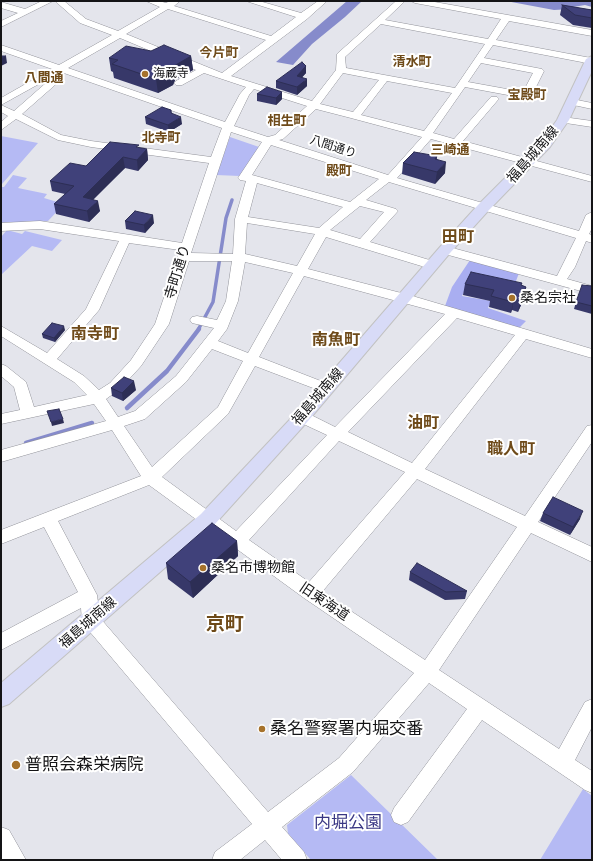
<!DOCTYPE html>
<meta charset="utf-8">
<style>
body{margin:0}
#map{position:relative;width:593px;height:861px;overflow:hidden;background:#e4e5ec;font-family:"Fira Sans",sans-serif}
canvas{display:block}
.frame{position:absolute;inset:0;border:2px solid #141416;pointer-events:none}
</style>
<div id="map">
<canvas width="593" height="861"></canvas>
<div class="frame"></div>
</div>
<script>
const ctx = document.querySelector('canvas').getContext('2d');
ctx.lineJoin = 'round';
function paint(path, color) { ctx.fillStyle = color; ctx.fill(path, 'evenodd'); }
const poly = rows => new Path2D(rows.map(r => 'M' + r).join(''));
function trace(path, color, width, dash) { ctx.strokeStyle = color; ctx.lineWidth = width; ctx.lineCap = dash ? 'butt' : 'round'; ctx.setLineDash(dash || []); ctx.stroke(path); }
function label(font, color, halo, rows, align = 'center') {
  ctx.font = font + ' "Fira Sans","Noto Sans JP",sans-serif'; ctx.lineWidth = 4; ctx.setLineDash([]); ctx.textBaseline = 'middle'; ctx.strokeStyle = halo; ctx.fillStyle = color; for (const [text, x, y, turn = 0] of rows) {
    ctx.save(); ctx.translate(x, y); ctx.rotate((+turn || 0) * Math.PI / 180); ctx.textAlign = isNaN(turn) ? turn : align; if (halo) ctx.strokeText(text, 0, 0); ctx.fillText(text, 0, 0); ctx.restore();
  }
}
paint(poly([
 [1,136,38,143,2,184,1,184],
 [230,137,259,147,240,176,216,175],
 [13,175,27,178,18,188,47,194,44,198,64,204,48,221,1,223,1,187,4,187],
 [7,230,22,234,25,231,62,240,52,251,32,246,2,274,1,237],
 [351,775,438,860,311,860,288,834,287,825],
 [583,789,592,796,592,860,540,860]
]), '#b5baf4');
paint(poly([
 [470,260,519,273,513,289,471,279,462,296,491,301,488,308,526,321,519,328,445,306,452,287]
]), '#a9aef1');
paint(poly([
 [347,1,362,1,345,17,312,44,293,65,276,62],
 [506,1,586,1,592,2,592,7,585,5,573,7,571,9,554,10]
]), '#868bcb');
trace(poly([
 [198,330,213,302,226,218,232,200]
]), '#868bcb', 3.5);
trace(poly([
 [127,408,167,371,199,329],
 [26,443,92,423]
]), '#868bcb', 4.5);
const minor = poly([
 [42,1,53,1,1,27,1,21,18,13,1,8,1,2,25,9,42,1],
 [55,1,64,1,86,19,118,31,160,7,146,1,159,1,166,3,170,1,180,1,174,6,271,36,296,17,246,1,259,1,301,13,318,1,327,1,307,19,231,76,312,101,336,70,337,54,396,1,405,1,385,20,488,39,501,19,415,3,411,1,429,1,592,30,592,36,509,21,496,40,591,58,592,64,493,45,484,58,542,69,544,71,533,93,524,98,465,87,433,133,454,139,491,97,497,97,499,99,497,101,463,141,592,176,592,182,431,139,397,178,579,231,586,215,592,212,592,228,589,234,592,235,592,243,586,241,575,267,567,279,592,286,592,294,441,253,439,250,445,246,557,276,576,238,389,182,366,200,396,209,398,211,370,242,436,262,438,265,436,268,428,268,326,237,308,269,409,295,592,349,592,358,526,339,425,469,525,516,587,426,592,425,592,442,538,522,592,547,592,562,531,533,439,670,559,749,585,702,592,699,592,727,575,760,592,771,592,793,585,790,482,720,408,822,401,825,394,822,391,815,394,808,467,709,429,683,353,772,282,827,304,852,307,860,282,860,265,840,240,860,212,860,215,852,252,824,85,626,82,621,81,608,1,650,1,633,78,592,44,527,1,544,1,530,141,476,112,430,1,462,1,450,106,421,94,404,1,424,1,414,20,410,14,387,1,376,1,364,6,366,26,382,34,407,87,395,74,382,1,336,1,326,47,353,86,309,119,241,40,229,1,231,1,223,40,221,182,243,209,163,91,147,58,140,16,119,1,130,1,122,8,116,1,112,1,105,14,111,55,75,1,105,1,98,52,69,1,51,1,45,59,65,112,35,80,23,55,1],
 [168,9,266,40,222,73,126,34,168,9],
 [381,24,485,44,455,88,346,68,345,57,381,24],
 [120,38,196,70,176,81,174,83,176,85,182,85,204,73,246,87,240,94,225,122,68,68,120,38],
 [481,63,533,73,523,92,468,82,481,63],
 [61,72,222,128,211,157,91,141,61,135,22,114,63,78,63,74,58,74,61,72],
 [343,73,379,80,353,112,320,104,343,73],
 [387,81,452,93,424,131,361,115,387,81],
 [254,89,307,106,275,135,268,137,234,126,249,95,254,89],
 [316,109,351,118,422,137,388,175,279,140,283,139,316,109],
 [231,132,262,142,238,178,240,180,246,181,235,219,233,254,191,253,231,132],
 [271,145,379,179,350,202,252,175,271,145],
 [257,183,343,207,319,228,248,217,257,183],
 [360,206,384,212,360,239,330,230,360,206],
 [247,223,315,234,297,266,245,254,247,223],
 [129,243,180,250,155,324,131,360,110,383,99,390,84,376,57,359,99,310,129,243],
 [189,261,232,261,226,301,217,320,197,316,192,317,190,320,192,323,214,328,176,376,135,411,118,417,106,399,120,389,141,366,169,324,189,261],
 [245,262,293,273,248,353,218,341,227,329,238,301,245,262],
 [304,276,445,314,335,427,307,413,302,412,297,413,295,417,297,421,327,435,236,531,162,477,228,414,255,366,321,391,326,393,331,391,333,388,331,385,259,357,304,276],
 [457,318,515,335,412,463,348,432,457,318],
 [212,349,243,361,218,407,152,467,124,426,145,419,186,382,212,349],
 [339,441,405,472,309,582,249,540,339,441],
 [417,479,517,527,425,660,322,592,417,479],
 [149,485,304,598,414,673,339,758,268,812,100,618,97,595,58,521,149,485],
 [572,99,592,103,592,109,569,104,567,102,572,99],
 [563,117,592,121,592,127,559,122,558,120,559,118,563,117],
 [1,827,9,830,26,860,3,860,1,858,1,827]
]);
const major = poly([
 [592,56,592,71,569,120,550,147,488,211,450,253,308,421,215,524,9,704,1,707,1,683,201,514,296,413,440,247,478,205,542,141,557,120,586,59,592,56]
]);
trace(minor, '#92939a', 1);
trace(major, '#c2c2c2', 2);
paint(minor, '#fff');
paint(major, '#d8dbf7');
paint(poly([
 [562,5,592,10,592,28,573,25,560,15],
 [151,51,191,56,193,70,175,80,173,85,158,93,114,78,113,72,111,71,109,58],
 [306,66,306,73,302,77,307,86,297,95,276,88,276,81],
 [282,92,282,99,276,105,257,101,257,94],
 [171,110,172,114,182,124,169,132,146,124,145,117],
 [139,148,147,149,148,160,138,171,125,168,93,199,100,211,89,222,56,214,54,204,65,194,52,191,50,181,86,166],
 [437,156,437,159,445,173,435,184,402,174,403,163],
 [125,221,154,223,145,233,126,229],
 [522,283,521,285,526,287,524,298,518,312,512,310,511,313,489,307,490,301,463,295,465,284],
 [592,286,592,314,574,309,576,302],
 [65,330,55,342,43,338,42,334],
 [111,388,136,390,123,401,112,396],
 [543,513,580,519,570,535,540,521],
 [237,541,238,556,193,598,168,579,166,563],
 [410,572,467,591,465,599,445,600,409,580]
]), '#373869');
paint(poly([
 [6,56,7,63,1,66,1,58],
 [191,56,193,70,175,80,173,85,158,93,156,79,174,66],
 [306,66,306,73,297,83,297,76],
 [307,79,307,86,297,95,297,87],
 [282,92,282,99,276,105,276,98],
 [181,117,182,124,169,132,168,125],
 [147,149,148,160,138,171,137,160],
 [123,157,125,168,85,208,83,197],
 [446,162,445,173,435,184,437,172],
 [98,201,100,211,89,222,87,211],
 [153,215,154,223,145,233,144,225],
 [526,287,524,298,518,312,520,300],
 [514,299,512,310,511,313,513,302],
 [64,326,65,330,55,342,54,338],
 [134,381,136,390,123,401,122,393],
 [63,419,64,423,52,426,51,422],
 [583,511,580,519,570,535,573,527],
 [237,541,238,556,193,598,190,582]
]), '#2d2e55');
const building = poly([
 [562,5,592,10,592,18,575,15,562,5],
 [164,45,191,56,174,66,172,71,156,79,112,64,118,60,109,58,126,46,151,51,164,45],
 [1,56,6,56,1,58,1,56],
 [302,62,306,66,297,76,307,79,297,87,276,81,302,62],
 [267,87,282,92,276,98,257,94,267,87],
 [162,107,171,110,171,113,181,117,168,125,145,117,162,107],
 [110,142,139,145,136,147,147,149,137,160,123,157,83,197,98,201,87,211,54,204,74,186,50,181,70,163,86,166,110,142],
 [414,152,437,156,435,159,446,162,437,172,403,163,414,152],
 [135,211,153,215,144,225,125,221,135,211],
 [471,272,522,283,521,285,526,287,520,300,514,299,513,302,491,296,494,290,465,284,471,272],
 [582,285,592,286,592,306,576,302,582,285],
 [52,323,64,326,54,338,42,334,52,323],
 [124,377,134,381,122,393,111,388,124,377],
 [59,409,63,419,51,422,47,411,59,409],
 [553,497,583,511,573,527,543,513,553,497],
 [212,523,237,541,190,582,166,563,212,523],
 [417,563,467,591,446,592,410,572,417,563]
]);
paint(building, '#40417a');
trace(building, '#2d2e55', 1);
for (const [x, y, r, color] of [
 [145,74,4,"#a6722b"],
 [512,298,4,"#a6722b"],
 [203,568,4,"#a6722b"],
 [262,729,4,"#a6722b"],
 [16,765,5,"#a6722b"]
]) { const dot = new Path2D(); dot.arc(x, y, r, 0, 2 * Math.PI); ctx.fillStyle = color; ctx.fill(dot); trace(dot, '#fff', 1.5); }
label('12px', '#141416', '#fff', [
 ["海蔵寺",153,74]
], 'left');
label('12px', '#141416', '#fff', [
 ["八間通り",333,147,18]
]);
label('bold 13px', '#6e4a19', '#fff', [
 ["今片町",219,53],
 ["清水町",412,62],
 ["八間通",44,78],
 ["宝殿町",527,95],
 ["相生町",287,121],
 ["北寺町",161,138],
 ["三崎通",450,150],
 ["殿町",339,171]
]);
label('14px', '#141416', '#fff', [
 ["福島城南線",533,155,-49],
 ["寺町通り",178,272,-73],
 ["福島城南線",318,397,-49],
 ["旧東海道",324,602,34],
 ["福島城南線",88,623,-41]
]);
label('14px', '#141416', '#fff', [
 ["桑名宗社",520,298],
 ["桑名市博物館",211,568]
], 'left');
label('bold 16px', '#6e4a19', '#fff', [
 ["田町",458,238],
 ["南寺町",95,335],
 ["南魚町",336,341],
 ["油町",423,424],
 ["職人町",511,450]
]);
label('17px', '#141416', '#fff', [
 ["桑名警察署内堀交番",270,729],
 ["普照会森栄病院",25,765]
], 'left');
label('17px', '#393683', '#fff', [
 ["内堀公園",348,823]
]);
label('bold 19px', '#6e4a19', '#fff', [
 ["京町",225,625]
]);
</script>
